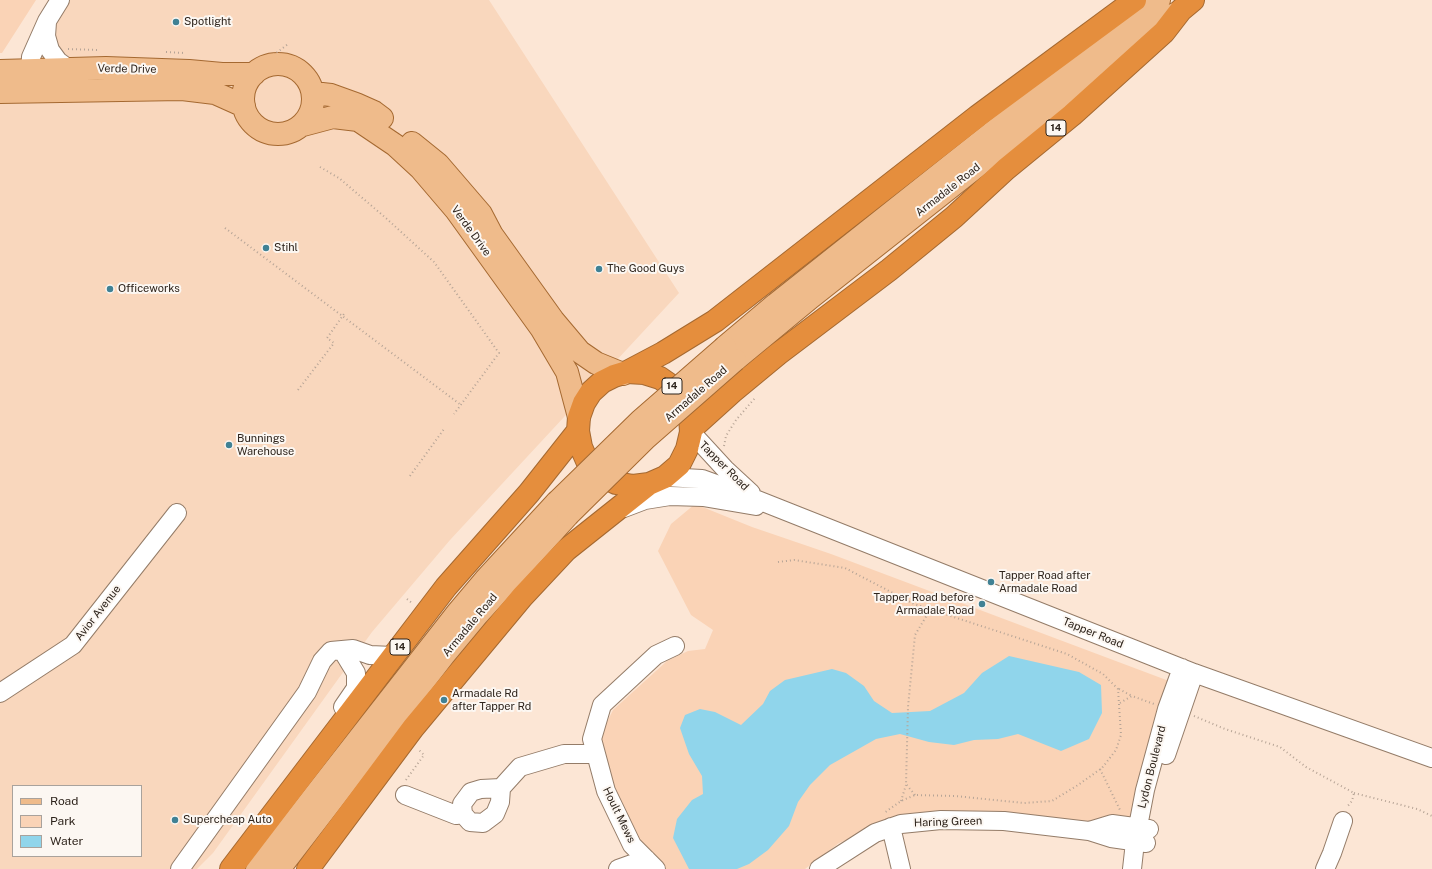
<!DOCTYPE html>
<style>
body{margin:0}
#map{position:relative;width:1432px;height:869px;overflow:hidden;background:#fce6d5;font-family:"Public Sans",sans-serif}
canvas{display:block}
.legend{position:absolute;left:12px;top:785px;width:130px;height:72px;box-sizing:border-box;background:#fcf7f2;border:1px solid #a9a29c;margin:0;padding:5px 7px;list-style:none;font-size:12px;color:#2d231b}
.legend li{display:flex;align-items:center;gap:8px;height:20px}
.legend b{width:20px;border:1px solid #a9a29c}
</style>
<div id="map">
<canvas width="1432" height="869"></canvas>
<ul class="legend">
<li><b style="height:5px;background:#efbb8b"></b>Road</li>
<li><b style="height:11px;background:#fad3b6"></b>Park</li>
<li><b style="height:11px;background:#90d5eb"></b>Water</li>
</ul>
</div>
<script>
const ctx = document.querySelector('canvas').getContext('2d');
ctx.lineJoin = 'round';
function paint(path, color) { ctx.fillStyle = color; ctx.fill(path, 'evenodd'); }
const poly = rows => new Path2D(rows.map(r => 'M' + r).join(''));
function trace(path, color, width, dash) { ctx.strokeStyle = color; ctx.lineWidth = width; ctx.lineCap = dash ? 'butt' : 'round'; ctx.setLineDash(dash || []); ctx.stroke(path); }
function label(font, color, halo, rows, align = 'center') {
  ctx.font = font + ' "Public Sans",sans-serif'; ctx.lineWidth = 4; ctx.setLineDash([]); ctx.textBaseline = 'middle'; ctx.strokeStyle = halo; ctx.fillStyle = color; for (const [text, x, y, turn = 0] of rows) {
    ctx.save(); ctx.translate(x, y); ctx.rotate((+turn || 0) * Math.PI / 180); ctx.textAlign = isNaN(turn) ? turn : align; if (halo) ctx.strokeText(text, 0, 0); ctx.fillText(text, 0, 0); ctx.restore();
  }
}
paint(poly([
 [70,0,489,0,679,293,450,540,372,632,213,853,197,869,0,869,0,104,9,103],
 [13,786,141,786,141,856,13,856]
]), '#f9d7bd');
paint(poly([
 [0,0,36,0,2,53,0,53],
 [695,504,752,527,831,554,1177,684,1133,830,899,818,839,843,805,869,663,869,649,858,622,815,602,764,600,736,613,710,667,661,688,651,705,649,713,630,691,615,658,551,671,524]
]), '#fad3b6');
paint(poly([
 [1009,656,1079,672,1101,685,1102,713,1089,739,1061,751,1018,734,998,739,974,740,954,745,929,742,900,734,876,739,830,765,810,785,798,802,789,826,768,850,749,864,737,869,689,869,673,838,677,819,692,800,703,794,702,776,689,754,680,728,685,715,700,709,715,712,741,725,763,704,770,691,785,680,832,669,846,673,864,686,874,701,892,713,930,711,964,693,982,673]
]), '#90d5eb');
const minor = poly([
 [47,22,46,36,50,50,58,61,69,69],
 [38,81,30,70,31,57,47,21,60,0],
 [691,432,725,469,751,493],
 [665,477,702,479,735,491,1194,673,1432,758],
 [624,508,645,500,670,496,703,497,756,506],
 [342,650,356,673,356,688,343,707],
 [0,693,73,645,177,513],
 [1166,755,1194,673],
 [501,788,481,789,471,792,462,804,463,814,470,822,483,823,495,814,500,802,501,788,520,767,564,754,596,754],
 [405,795,456,815,463,814],
 [891,827,901,869],
 [1089,831,1112,824,1149,829],
 [180,869,307,692,322,661,331,651,353,649,370,655,393,656],
 [618,869,646,859],
 [656,869,632,845,606,791,592,739,602,705,656,655,675,646],
 [819,869,875,833,901,824,941,820,1004,821,1089,831,1111,838,1146,843],
 [1132,869,1135,842,1145,790,1167,709,1182,668],
 [1325,869,1332,853,1343,821]
]);
const major = poly([
 '243 99a35 35 0 1 1 70 0a35 35 0 1 1-70 0Z',
 [0,71,106,68,189,71,222,74,254,74],
 [0,92,182,89,215,93,244,106],
 [313,93,331,95,356,104,374,112,382,118],
 [303,125,333,117,358,120,395,145,421,169,456,210,541,328,567,372,579,417],
 [412,143,438,164,481,214,492,235,553,320,580,352,596,363,623,374],
 [725,347,776,304,1159,0],
 [735,360,810,298,1115,57,1154,26,1175,14],
 [257,869,458,612,485,580,557,502],
 [279,869,444,655,478,614,568,515]
]);
const highway = poly([
 [627,372,644,373,660,378,673,387,684,400,690,416,691,432,687,449,679,465,665,477,649,484,633,486,616,483,600,475,588,463,581,447,578,431,579,417,584,403,591,392,602,382,614,376,627,372,663,353,715,321,978,116,1135,0],
 [691,429,732,392,778,354,889,270,954,217,1006,169,1072,115,1164,32,1181,10,1193,0],
 [231,869,446,587,529,493,578,431],
 [308,869,413,728,522,597,566,550,649,484]
]);
trace(minor, '#947c68', 20);
trace(major, '#a56931', 24);
trace(highway, '#a56931', 24);
trace(poly([
 [68,49,97,50],
 [166,52,185,53],
 [262,59,275,54,288,44],
 [320,167,339,178,387,219,434,262,499,353,454,414],
 [225,228,461,405],
 [298,390,334,343,327,338,344,314],
 [724,446,726,436,736,420,755,398],
 [410,476,444,429],
 [778,562,794,560,845,568,914,604,1067,654,1103,674,1118,689,1121,735,1116,750,1102,768,1078,785,1052,801,1024,803,955,796,915,795,901,801,884,813],
 [407,599,412,603],
 [1119,689,1132,696],
 [1120,703,1132,696,1154,704],
 [1194,716,1225,729,1280,747,1306,767,1354,793,1352,801,1347,807],
 [1100,769,1120,810],
 [406,780,424,755,418,749],
 [1354,793,1417,809,1432,816],
 [915,795,906,784,908,707,915,635,930,610],
 [901,801,906,785]
]), '#b6a496', 2, [1, 3]);
trace(minor, '#fff', 18);
trace(major, '#efbb8b', 22);
trace(highway, '#e58e3d', 22);
const majorBridge = poly([
 [557,502,640,421,725,347],
 [568,515,646,438,735,360]
]);
trace(majorBridge, '#a56931', 24, []);
trace(majorBridge, '#efbb8b', 22);
for (const [x, y, r, color] of [
 [176,22,4,"#408194"],
 [266,248,4,"#408194"],
 [599,269,4,"#408194"],
 [110,289,4,"#408194"],
 [229,445,4,"#408194"],
 [991,582,4,"#408194"],
 [982,604,4,"#408194"],
 [444,700,4,"#408194"],
 [175,820,4,"#408194"]
]) { const dot = new Path2D(); dot.arc(x, y, r, 0, 2 * Math.PI); ctx.fillStyle = color; ctx.fill(dot); trace(dot, '#fcf7f2', 1.5); }
for (const [x, y, w] of [
 [1056,128,20],
 [672,386,20],
 [400,647,20]
]) { const box = new Path2D(); box.roundRect(x - w / 2, y - 8, w, 16, 3); ctx.fillStyle = '#fcf7f2'; ctx.fill(box); trace(box, '#2d231b', 1); }
label('bold 10px', '#2d231b', null, [
 ["14",1056,128],
 ["14",672,386],
 ["14",400,647]
]);
label('11px', '#2d231b', '#fcf7f2', [
 ["Spotlight",184,22],
 ["Stihl",274,248],
 ["The Good Guys",607,269],
 ["Officeworks",118,289],
 ["Bunnings",237,439],
 ["Warehouse",237,452],
 ["Tapper Road after",999,576],
 ["Armadale Road",999,589],
 ["Tapper Road before",974,598,"right"],
 ["Armadale Road",974,611,"right"],
 ["Armadale Rd",452,694],
 ["after Tapper Rd",452,707],
 ["Supercheap Auto",183,820]
], 'left');
label('11px', '#2d231b', '#fcf7f2', [
 ["Verde Drive",127,69,1],
 ["Armadale Road",948,190,-38],
 ["Verde Drive",471,231,54],
 ["Armadale Road",696,394,-41],
 ["Tapper Road",724,466,45],
 ["Avior Avenue",98,613,-52],
 ["Armadale Road",470,625,-50],
 ["Tapper Road",1093,633,22],
 ["Lydon Boulevard",1152,767,-76],
 ["Hoult Mews",619,815,64],
 ["Haring Green",948,822,-2]
]);
</script>
